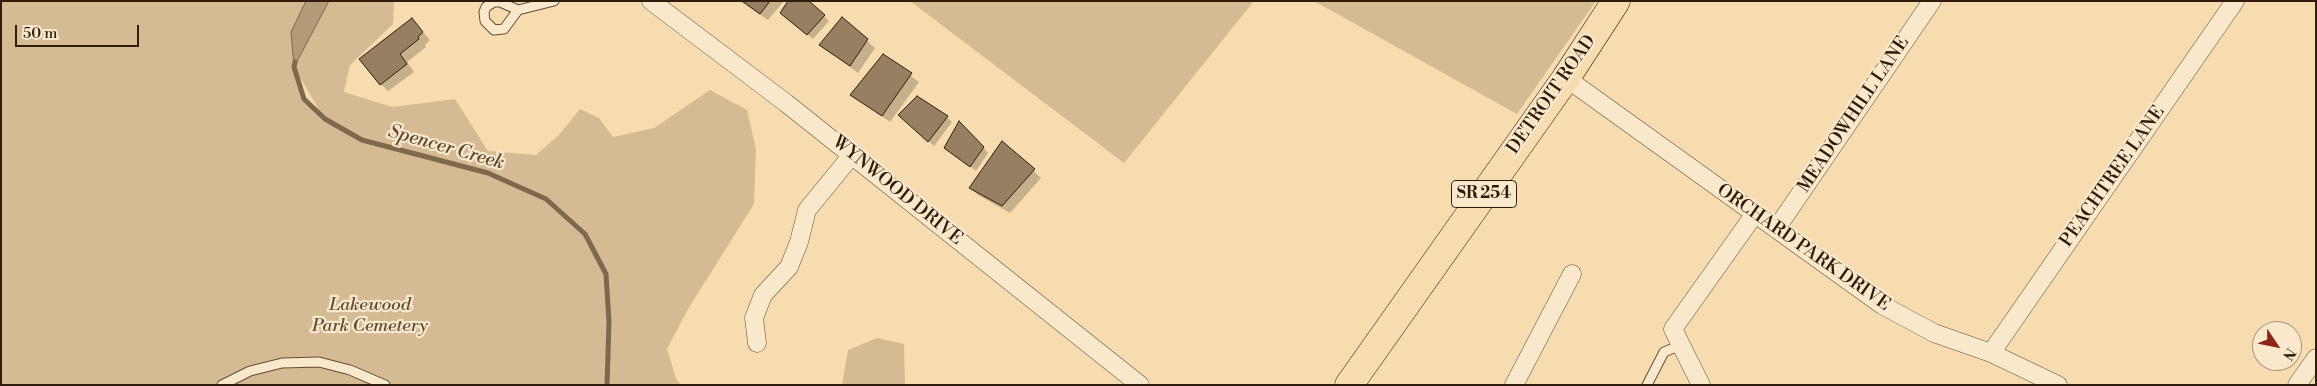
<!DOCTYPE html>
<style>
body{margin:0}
#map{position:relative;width:2317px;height:386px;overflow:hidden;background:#f7dcb0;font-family:"Libre Bodoni",serif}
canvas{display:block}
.frame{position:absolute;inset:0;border:2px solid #301c0b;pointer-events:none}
.north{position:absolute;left:2252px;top:321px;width:50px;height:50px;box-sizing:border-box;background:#fae8cc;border:1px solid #a9967f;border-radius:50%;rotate:124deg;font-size:14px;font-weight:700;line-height:20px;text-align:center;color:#301c0b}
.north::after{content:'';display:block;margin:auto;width:18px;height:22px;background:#8f2418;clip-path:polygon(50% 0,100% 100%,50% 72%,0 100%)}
.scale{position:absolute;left:15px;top:25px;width:124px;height:22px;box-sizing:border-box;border:2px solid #301c0b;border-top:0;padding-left:6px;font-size:15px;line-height:18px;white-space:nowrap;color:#301c0b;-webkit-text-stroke:4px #fae8cc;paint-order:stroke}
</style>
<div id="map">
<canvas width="2317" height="386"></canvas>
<div class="frame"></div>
<div class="north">N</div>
<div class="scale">50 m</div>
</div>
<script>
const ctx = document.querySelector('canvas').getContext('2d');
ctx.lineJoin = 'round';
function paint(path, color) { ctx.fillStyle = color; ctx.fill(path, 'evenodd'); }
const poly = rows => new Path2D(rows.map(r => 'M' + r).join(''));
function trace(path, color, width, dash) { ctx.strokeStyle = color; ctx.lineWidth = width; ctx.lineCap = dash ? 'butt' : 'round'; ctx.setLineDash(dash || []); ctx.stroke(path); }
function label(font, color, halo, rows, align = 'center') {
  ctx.font = font + ' "Libre Bodoni",serif'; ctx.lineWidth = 4.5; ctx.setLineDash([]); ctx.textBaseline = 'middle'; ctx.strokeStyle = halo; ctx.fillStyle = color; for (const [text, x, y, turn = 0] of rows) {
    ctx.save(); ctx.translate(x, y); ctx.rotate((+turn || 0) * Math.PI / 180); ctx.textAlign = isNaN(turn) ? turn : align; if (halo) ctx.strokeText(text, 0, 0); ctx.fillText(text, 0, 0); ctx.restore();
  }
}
paint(poly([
 [1,1,394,1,393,24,350,65,344,92,392,107,455,99,488,151,536,155,559,135,580,109,599,118,613,137,654,128,710,90,747,110,756,149,754,204,688,309,667,349,676,379,681,385,1,385],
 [295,70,296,70,323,117,304,99],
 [910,1,1254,1,1124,163],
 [1314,1,1596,1,1517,114],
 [877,338,904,344,905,385,842,385,848,350]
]), '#d5bb94');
const water = poly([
 [306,1,329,1,294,67,291,32,306,1]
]);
paint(water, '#b39b78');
trace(water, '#7f684c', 1);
paint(poly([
 [740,1,784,1,768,20],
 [824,16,829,21,813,39,787,18],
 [842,19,875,48,858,73,821,45],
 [412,20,430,40,425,45,426,47,407,62,414,72,388,91,381,84],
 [883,56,919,82,890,122,852,95],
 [947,117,952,122,934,146,905,120],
 [960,123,988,153,976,171,950,150],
 [1003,143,1041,178,1010,213,978,195,971,188]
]), '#0003');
trace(poly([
 [295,62,294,67,304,99,325,119,362,140,488,173,546,199,585,234,606,274,609,322,607,385]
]), '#7f684c', 5);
const building = poly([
 [742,1,770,1,760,14,742,1],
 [788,1,809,1,825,15,807,35,780,13,788,1],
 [842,17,868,39,850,66,819,45,842,17],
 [412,18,423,32,418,37,419,39,400,54,407,64,380,85,359,59,412,18],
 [883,54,912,73,882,116,850,95,883,54],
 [917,96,948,116,928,142,898,115,917,96],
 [959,121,984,147,970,167,944,148,959,121],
 [1002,141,1035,169,1002,206,969,188,1002,141]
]);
paint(building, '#978061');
trace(building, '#301c0b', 1);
const service = poly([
 [518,10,504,29,494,30,485,21,484,12,486,7,494,2,500,2,518,10,554,1],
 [222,385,250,371,282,363,319,362,350,370,385,385],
 [1647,385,1664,352,1681,345]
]);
const minor = poly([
 [651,1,786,103,1140,385],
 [1566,78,1882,305,1934,333,1991,353,2058,385],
 [1776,229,1932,1],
 [757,343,754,318,763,295,789,267,799,242,807,210,852,155],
 [1991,353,2235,1],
 [1514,385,1572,274],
 [1701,385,1673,329,1754,215],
 [2297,385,2316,358]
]);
const primary = poly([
 [1349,385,1566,78,1616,1]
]);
trace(service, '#624c34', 11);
trace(minor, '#624c34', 19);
trace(primary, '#301c0b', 29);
trace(service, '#fae8cc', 9);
trace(minor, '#fae8cc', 18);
trace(primary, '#f7dcb0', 28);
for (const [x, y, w] of [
 [1484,194,65]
]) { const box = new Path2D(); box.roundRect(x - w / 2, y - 13.5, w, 27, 4); ctx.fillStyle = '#fae8cc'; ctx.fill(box); trace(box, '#301c0b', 1); }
label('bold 16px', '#301c0b', null, [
 ["SR 254",1484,194]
]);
label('18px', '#301c0b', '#fae8cc', [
 ["DETROIT ROAD",1552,95,-55],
 ["MEADOWHILL LANE",1854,115,-56],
 ["PEACHTREE LANE",2113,177,-55],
 ["WYNWOOD DRIVE",897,191,39],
 ["ORCHARD PARK DRIVE",1803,248,35]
]);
label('italic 18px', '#624c34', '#fae8cc', [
 ["Lakewood",370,306],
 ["Park Cemetery",370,327]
]);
label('italic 19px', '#5e4831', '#fae8cc', [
 ["Spencer Creek",446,148,16]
]);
</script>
